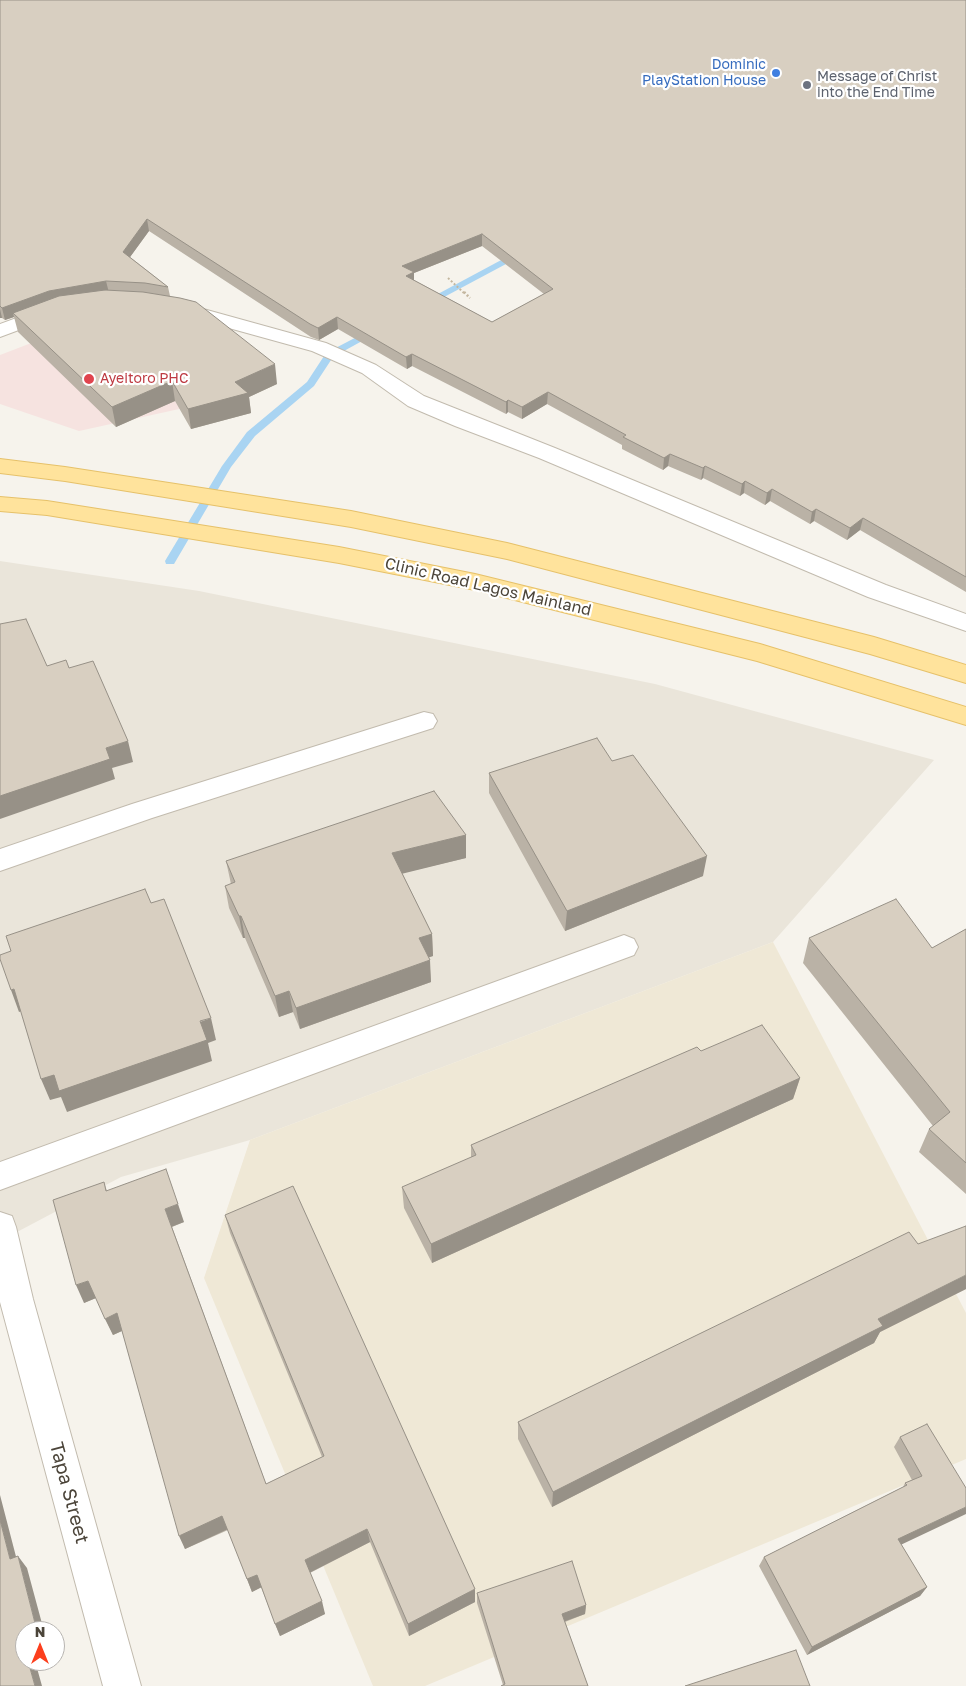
<!DOCTYPE html>
<style>
body{margin:0}
#map{position:relative;width:966px;height:1686px;overflow:hidden;background:#f6f3ec;font-family:"Golos Text",sans-serif}
canvas{display:block}
.north{position:absolute;left:15px;top:1621px;width:50px;height:50px;box-sizing:border-box;background:#fff;border:1px solid #b7b4b0;border-radius:50%;rotate:0deg;font-size:14px;font-weight:700;line-height:20px;text-align:center;color:#4b4439}
.north::after{content:'';display:block;margin:auto;width:18px;height:22px;background:#fc3f1d;clip-path:polygon(50% 0,100% 100%,50% 72%,0 100%)}
</style>
<div id="map">
<canvas width="966" height="1686"></canvas>
<div class="north">N</div>
</div>
<script>
const ctx = document.querySelector('canvas').getContext('2d');
ctx.lineJoin = 'round';
function paint(path, color) { ctx.fillStyle = color; ctx.fill(path, 'evenodd'); }
const poly = rows => new Path2D(rows.map(r => 'M' + r).join(''));
function trace(path, color, width, dash) { ctx.strokeStyle = color; ctx.lineWidth = width; ctx.lineCap = dash ? 'butt' : 'round'; ctx.setLineDash(dash || []); ctx.stroke(path); }
function label(font, color, halo, rows, align = 'center') {
  ctx.font = font + ' "Golos Text",sans-serif'; ctx.lineWidth = 4.5; ctx.setLineDash([]); ctx.textBaseline = 'middle'; ctx.strokeStyle = halo; ctx.fillStyle = color; for (const [text, x, y, turn = 0] of rows) {
    ctx.save(); ctx.translate(x, y); ctx.rotate((+turn || 0) * Math.PI / 180); ctx.textAlign = isNaN(turn) ? turn : align; if (halo) ctx.strokeText(text, 0, 0); ctx.fillText(text, 0, 0); ctx.restore();
  }
}
paint(poly([
 [0,561,199,591,655,684,934,760,773,942,250,1140,121,1177,0,1241]
]), '#eae5da');
paint(poly([
 [773,942,966,1313,966,1459,425,1686,373,1686,204,1278,250,1140]
]), '#efe8d6');
paint(poly([
 [115,311,202,404,79,431,0,404,0,355]
]), '#f6e3e0');
paint(poly([
 [518,251,522,254,521,256,431,304,423,302,518,251],
 [370,330,375,333,373,335,333,357,314,386,255,436,231,467,174,564,166,564,165,561,222,466,247,432,307,382,326,353,370,330]
]), '#a9d4f2');
const minor = poly([
 [178,302,326,343,376,365,424,396,555,448,886,585,966,614,966,631,868,597,539,458,455,426,408,406,362,373,312,351,171,312,168,308,171,304,178,302],
 [52,305,59,307,62,311,59,315,0,337,0,324,52,305],
 [424,712,433,714,437,721,433,728,152,818,0,871,0,849,132,804,424,712],
 [624,935,634,939,638,947,634,955,0,1190,0,1162,624,935],
 [0,1212,12,1216,16,1227,33,1299,141,1686,103,1686,0,1302,0,1212]
]);
const major = poly([
 [0,459,65,467,351,511,507,543,874,637,966,665,966,683,870,654,507,559,351,527,65,481,0,473,0,459],
 [0,497,47,501,339,547,475,574,760,644,966,707,966,725,757,661,475,590,339,563,47,515,0,511,0,497]
]);
trace(minor, '#c2bbae', 2);
trace(major, '#e6c16a', 2);
trace(poly([
 [448,278,465,294]
]), '#c4b79f', 2, [2, 2]);
trace(poly([
 [464,292,470,298]
]), '#c4b79f', 2.5, [2, 2]);
paint(minor, '#fff');
paint(major, '#ffe39c');
paint(poly([
 [0,0,966,0,966,592,860,530,847,540,814,521,810,524,770,501,765,505,744,493,740,496,703,478,701,480,668,466,663,470,622,449,622,445,547,404,522,419,508,412,506,414,412,366,407,369,338,329,319,340,311,337,149,231,130,257,168,287,170,296,277,384,249,397,251,413,191,429,175,401,116,427,18,332,14,317,5,320,2,318,0,318],
 [482,246,544,294,492,322,414,280,414,273],
 [612,761,703,876,565,931,489,793,489,773],
 [466,835,466,858,402,873,432,934,433,956,429,957,431,982,300,1029,293,1012,279,1017,245,938,243,938,229,908,225,886,231,884,226,861],
 [966,929,966,1194,919,1152,929,1129,933,1126,803,963,809,938,932,948],
 [701,1051,800,1078,793,1099,432,1263,404,1208,402,1187,471,1158,471,1145],
 [104,1182,107,1191,184,1222,172,1227,266,1484,322,1457,230,1233,225,1215,475,1602,409,1636,370,1542,310,1573,325,1614,280,1636,261,1587,252,1592,228,1530,185,1549,122,1331,113,1335,96,1298,84,1303],
 [918,1244,966,1289,880,1332,874,1343,552,1507,518,1439,518,1422],
 [900,1437,966,1488,901,1544,927,1587,920,1596,807,1655,759,1566,764,1557,903,1487,905,1483,912,1480,894,1447],
 [477,1593,586,1605,585,1614,565,1622,588,1686,503,1685,477,1603]
]), '#bab2a6');
paint(poly([
 [147,219,149,231,125,264,123,252],
 [482,234,482,246,414,273,414,284,407,288,402,266],
 [106,281,109,293,13,313,14,317,5,320,2,308,49,291],
 [0,309,2,318,0,318],
 [337,317,338,329,319,340,318,328],
 [412,354,412,366,407,369,406,357],
 [275,364,277,384,249,397,251,413,191,429,188,409,235,382],
 [172,381,175,401,116,427,112,407],
 [548,392,547,404,522,419,522,407],
 [508,400,508,412,506,414,506,402],
 [670,454,668,466,663,470,664,458],
 [705,466,703,478,701,480,703,468],
 [745,481,744,493,740,496,742,484],
 [772,489,770,501,765,505,767,493],
 [816,509,814,521,810,524,812,512],
 [863,518,860,530,847,540,850,528],
 [128,741,133,762,112,768,115,779,0,819,0,796,106,748],
 [466,835,466,858,393,876,392,853],
 [707,856,703,876,565,931,567,911],
 [239,916,241,916,245,938,243,938],
 [432,934,433,956,421,960,419,938],
 [430,960,431,982,300,1029,296,1008],
 [14,989,22,1011,19,1012,11,990],
 [289,991,293,1012,279,1017,275,996],
 [211,1018,216,1040,208,1043,212,1061,67,1112,61,1097,50,1100,41,1079],
 [800,1078,793,1099,432,1263,431,1244],
 [178,1204,184,1222,171,1227,165,1209],
 [966,1275,966,1289,880,1332,874,1343,552,1507,553,1492,878,1319],
 [88,1281,96,1298,84,1303,76,1285],
 [117,1313,124,1330,113,1335,105,1319],
 [0,1495,20,1572,10,1559,0,1520],
 [966,1507,966,1514,892,1549,898,1539],
 [222,1516,228,1529,185,1549,179,1536],
 [367,1529,370,1542,309,1573,305,1560],
 [18,1556,27,1568,44,1631,37,1631],
 [257,1575,262,1587,252,1592,247,1579],
 [927,1587,920,1596,807,1655,812,1647],
 [475,1589,475,1602,409,1636,408,1624],
 [322,1601,325,1614,280,1636,275,1624],
 [586,1605,585,1614,560,1623,562,1614],
 [28,1661,35,1661,42,1686,35,1686]
]), '#979187');
const building = poly([
 [0,0,966,0,966,577,863,518,850,528,816,509,812,512,772,489,767,493,745,481,742,484,705,466,703,468,670,454,664,458,623,437,626,435,548,392,522,407,508,400,506,402,412,354,406,357,337,317,318,328,310,324,147,219,123,252,168,287,145,283,106,281,49,291,2,308,0,306,0,0],
 [482,234,553,289,492,322,406,276,414,272,402,266,482,234],
 [105,290,143,292,180,298,196,302,275,364,235,382,248,393,188,409,172,381,112,407,13,313,59,296,105,290],
 [26,619,47,666,66,660,69,668,93,661,128,741,106,748,110,759,0,796,0,624,26,619],
 [597,738,612,761,633,755,707,856,567,911,489,773,597,738],
 [434,791,466,835,392,853,432,934,419,938,430,960,296,1008,289,991,275,996,241,916,239,916,225,886,235,882,226,861,434,791],
 [145,889,151,903,164,899,211,1018,200,1021,207,1040,59,1091,54,1075,41,1079,14,989,11,990,0,959,0,955,11,951,6,936,145,889],
 [896,899,932,948,966,929,966,1163,929,1129,950,1112,809,938,896,899],
 [762,1025,800,1078,431,1244,402,1187,476,1155,471,1145,697,1047,701,1051,762,1025],
 [166,1169,178,1204,165,1209,266,1484,324,1456,225,1215,293,1186,475,1589,408,1624,367,1529,305,1560,322,1601,275,1624,257,1575,247,1579,222,1516,179,1536,117,1313,105,1319,88,1281,76,1285,53,1200,104,1182,106,1191,166,1169],
 [966,1226,966,1275,878,1319,883,1326,553,1492,518,1422,909,1232,918,1244,966,1226],
 [927,1424,966,1488,966,1507,898,1539,927,1587,812,1647,764,1557,907,1485,905,1483,922,1476,900,1437,927,1424],
 [0,1520,10,1559,18,1556,37,1631,25,1631,25,1645,24,1646,25,1649,25,1661,28,1661,35,1686,0,1686,0,1520],
 [572,1561,586,1605,562,1614,588,1686,501,1686,505,1684,477,1593,572,1561],
 [796,1650,810,1686,685,1686,796,1650]
]);
paint(building, '#d8cfc1');
trace(building, '#979187', 1);
for (const [x, y, r, color] of [
 [776,73,5,"#3f7fe0"],
 [807,85,5,"#6b7280"],
 [89,379,6,"#e0444e"]
]) { const dot = new Path2D(); dot.arc(x, y, r, 0, 2 * Math.PI); ctx.fillStyle = color; ctx.fill(dot); trace(dot, '#fff', 2); }
label('14px', '#366cbe', '#fff', [
 ["Dominic",766,65],
 ["PlayStation House",766,81]
], 'right');
label('14px', '#5b616d', '#fff', [
 ["Message of Christ",817,77],
 ["into the End Time",817,93]
], 'left');
label('14px', '#be3a42', '#fff', [
 ["Ayeitoro PHC",100,379]
], 'left');
label('16px', '#4b4439', '#fff', [
 ["Clinic Road Lagos Mainland",488,587,13]
]);
label('19px', '#4b4439', '#fff', [
 ["Tapa Street",69,1493,75]
]);
</script>
